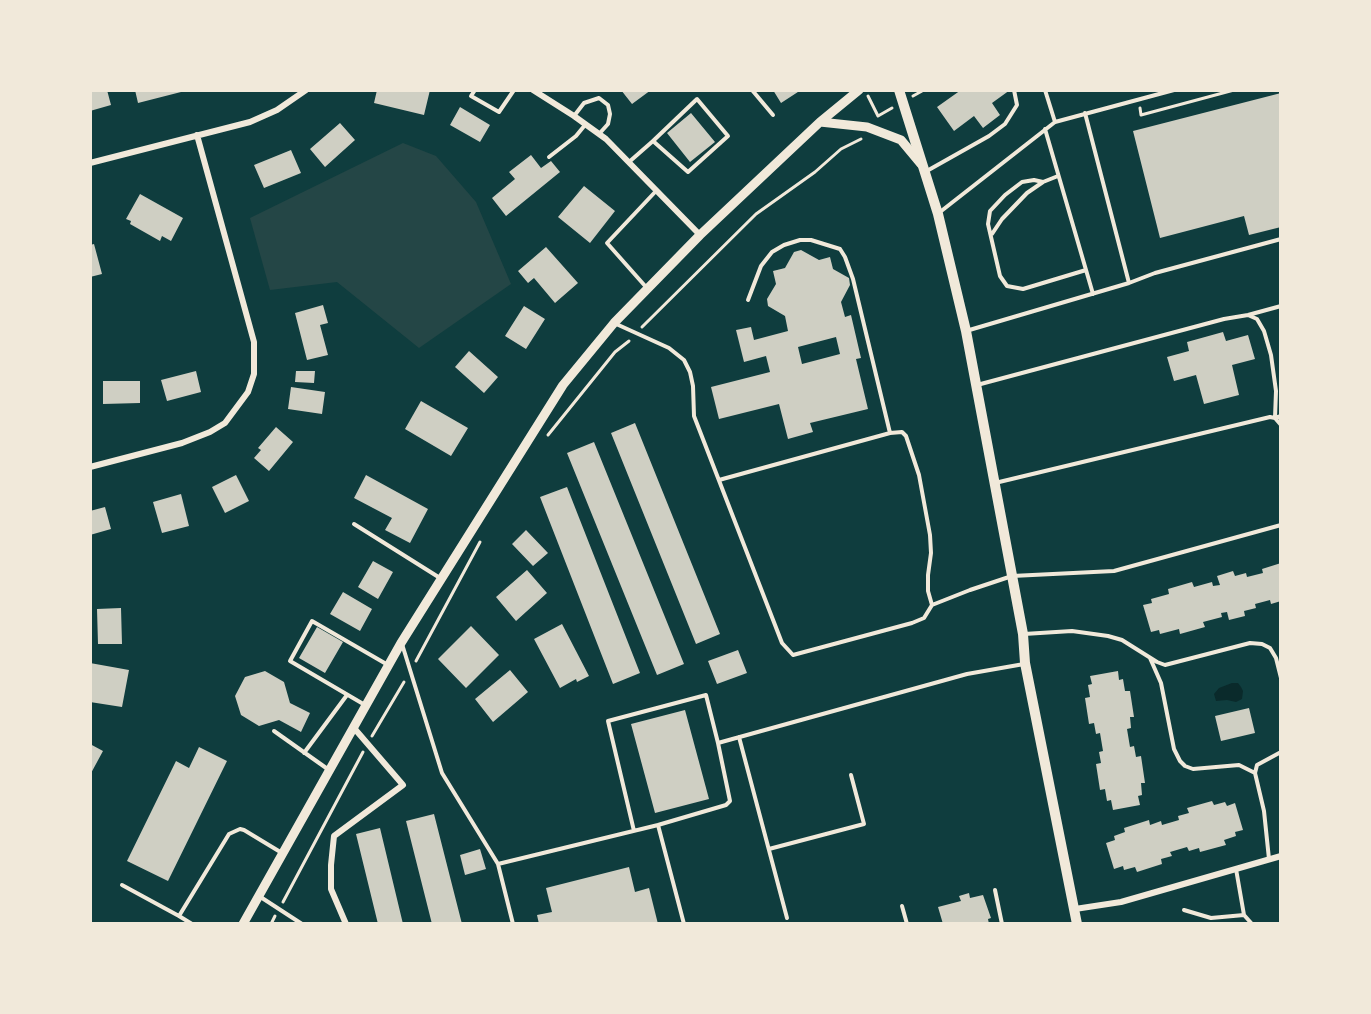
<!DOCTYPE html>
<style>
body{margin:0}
#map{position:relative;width:1371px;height:1014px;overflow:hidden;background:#0f3d3e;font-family:Lato,sans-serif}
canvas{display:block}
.frame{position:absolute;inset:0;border:92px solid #f1e9da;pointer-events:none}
</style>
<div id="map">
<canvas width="1371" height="1014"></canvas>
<div class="frame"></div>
</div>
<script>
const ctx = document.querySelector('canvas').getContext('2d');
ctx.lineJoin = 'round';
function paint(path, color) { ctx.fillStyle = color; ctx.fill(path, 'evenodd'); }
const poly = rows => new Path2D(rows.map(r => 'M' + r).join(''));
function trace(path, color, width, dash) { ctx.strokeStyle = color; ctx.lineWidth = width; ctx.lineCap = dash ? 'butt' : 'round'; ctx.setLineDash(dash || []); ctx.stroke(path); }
paint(poly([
 [403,143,436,156,476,202,511,284,419,348,337,282,270,290,250,218]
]), '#244646');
paint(poly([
 [1232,683,1238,683,1241,687,1243,691,1242,699,1236,702,1227,700,1216,701,1214,694,1219,688]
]), '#0a2a2b');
paint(poly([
 [90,90,107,90,111,105,90,111],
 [135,90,181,90,181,92,138,103],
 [377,90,430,90,424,115,374,103],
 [621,90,651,90,632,104],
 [773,90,801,90,781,103],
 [961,90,1010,90,992,103,1000,115,983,128,974,116,954,131,937,107],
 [1281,93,1281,227,1249,235,1244,216,1160,238,1133,131],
 [460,107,490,125,480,142,450,125],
 [691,113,715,142,690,162,667,133],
 [340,123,355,140,325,167,310,149],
 [291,150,301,173,264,188,254,165],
 [531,155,541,168,551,161,560,172,506,216,492,198,515,179,509,172],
 [584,186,615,211,590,243,558,217],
 [140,194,183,218,171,241,162,236,160,241,130,224,131,221,126,219],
 [94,244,102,274,90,277,90,245],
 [546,247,578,283,555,303,534,278,528,283,518,271],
 [801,250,819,260,830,257,833,269,849,278,850,285,841,302,845,317,851,315,861,358,856,359,868,409,810,423,813,432,788,439,779,404,719,419,711,387,770,372,766,356,744,362,736,330,751,327,754,340,788,331,785,316,768,306,767,299,776,284,773,271,785,268,794,252],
 [836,337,840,354,802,364,798,347],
 [323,305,328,323,320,325,328,355,307,360,295,313],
 [524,306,545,319,526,349,505,336],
 [1223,332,1226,341,1248,335,1255,359,1232,365,1239,395,1204,404,1196,375,1174,381,1167,357,1189,351,1187,342],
 [469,351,498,377,484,393,455,367],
 [196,371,201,392,167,401,161,380],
 [296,371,315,371,314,383,295,382],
 [103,381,140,381,140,403,103,404],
 [291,387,325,392,322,414,288,409],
 [421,401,468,428,451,456,405,429],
 [635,423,720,634,696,644,611,433],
 [276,427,293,442,269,471,254,458,261,450,258,448],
 [594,442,684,664,657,675,567,453],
 [236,475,249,501,225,513,212,487],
 [366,475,428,509,410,543,385,530,392,518,354,498],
 [567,487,640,673,613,684,540,497],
 [181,494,189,526,162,533,153,502],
 [105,507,111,529,90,535,90,511],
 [526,530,548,553,533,566,512,544],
 [373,561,393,572,378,599,358,587],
 [1281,563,1281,601,1271,604,1270,600,1255,604,1256,608,1244,611,1245,616,1229,620,1227,612,1221,613,1222,617,1203,622,1205,627,1180,634,1179,629,1160,634,1159,630,1151,632,1143,605,1152,603,1151,599,1169,594,1168,589,1192,582,1194,587,1212,582,1213,586,1220,585,1217,576,1233,571,1235,576,1246,573,1247,577,1263,573,1262,569],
 [527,570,547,593,516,621,496,597],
 [343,592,372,609,360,631,330,614],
 [121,608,122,644,98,644,97,609],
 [562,624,589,676,577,682,576,679,560,688,534,639],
 [471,626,499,655,466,688,438,659],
 [317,627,343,642,325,673,299,658],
 [738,650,747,673,717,684,708,661],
 [90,663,129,670,122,707,90,702],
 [510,670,528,692,493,722,475,699],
 [265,671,284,682,290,703,310,713,301,732,279,720,259,726,241,715,235,696,245,677],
 [1118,671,1119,680,1123,679,1125,691,1130,691,1134,717,1130,717,1131,728,1127,729,1130,747,1134,746,1136,757,1141,756,1145,783,1141,783,1142,795,1138,796,1140,805,1113,810,1111,800,1107,801,1105,789,1100,790,1096,764,1101,763,1099,752,1103,751,1100,733,1096,734,1094,723,1089,724,1085,698,1090,697,1088,685,1092,684,1090,676],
 [1249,708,1255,733,1221,741,1215,716],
 [685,710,709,799,655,813,631,724],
 [90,744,103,751,90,775],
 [199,747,227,761,168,881,127,861,176,761,189,768],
 [1212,801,1214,805,1225,802,1227,806,1235,803,1243,830,1235,832,1236,836,1224,840,1226,845,1200,852,1199,848,1189,851,1187,847,1170,852,1172,856,1161,859,1162,864,1137,872,1135,867,1124,870,1123,866,1114,869,1106,843,1115,840,1114,836,1125,832,1124,828,1149,820,1150,825,1161,821,1162,825,1179,820,1178,816,1189,813,1187,808],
 [434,814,462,924,432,924,406,821],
 [380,828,403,924,378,924,356,834],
 [480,849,486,869,465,875,460,855],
 [629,867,635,892,649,888,658,924,539,924,537,915,552,912,546,888],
 [969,893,970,898,983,895,991,918,988,919,989,924,943,924,938,907,961,901,959,896]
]), '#cfcfc3');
trace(poly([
 [868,96,878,116,892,108],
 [913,96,922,91],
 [1140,108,1141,115,1234,90],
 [642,327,756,214,815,172,841,149,861,139],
 [548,435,615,352,629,341],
 [416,661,480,542],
 [372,736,404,682],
 [283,902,363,752],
 [271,924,275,916]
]), '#f1e9da', 3);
trace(poly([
 [475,90,471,96,499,112,514,90],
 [752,90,773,115],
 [1085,113,1129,283],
 [574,116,584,103,599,98,608,105,610,114,608,124,599,134],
 [1055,122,1174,90],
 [1045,129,1093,294],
 [549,157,576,136,585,125],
 [629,162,653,141,688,172,728,136,697,99,653,141],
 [925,172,989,136,1005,124,1017,105,1014,90],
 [1058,176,1043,182,1034,180,1022,182,1005,195,990,211,988,224,1000,276,1007,286,1023,289,1086,270],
 [940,212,1055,122,1045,90],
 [992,234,1002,219,1027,193,1043,182],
 [646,287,607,243,656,191],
 [748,300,761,266,772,252,784,245,800,240,811,240,840,249,845,257,853,279,890,433],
 [1248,315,1257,319,1264,331,1271,355,1276,391,1275,418,1281,416],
 [614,323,669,348,684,360,690,372,693,386,694,416,782,643,793,655,912,623,924,618,932,605,970,590,1012,576,1114,571,1281,525],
 [966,331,1129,283,1155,273,1281,239],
 [977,385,1224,319,1248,315,1281,306],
 [719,480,890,433,902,432,906,436,919,475,930,535,931,553,928,575,928,591,932,605],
 [995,483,1270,417,1275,418,1281,425],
 [354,524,440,578],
 [1024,634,1072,631,1108,636,1122,640,1157,662,1165,665,1250,643,1262,644,1270,648,1276,658,1281,678],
 [402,644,442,773,498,864,513,924],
 [1150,658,1161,683,1174,749,1180,761,1185,766,1193,769,1239,765,1255,773],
 [365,705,290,661,312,621,388,665],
 [274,731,329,770],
 [739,737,787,918],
 [304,753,347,695],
 [658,825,726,805,730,801,718,743,967,674,1024,664],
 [634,831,608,721,706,695,718,743],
 [769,849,864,824,851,775],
 [1269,859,1264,811,1255,773,1257,765,1281,752],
 [498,864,658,825,684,924],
 [1236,869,1244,915,1252,924],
 [122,885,179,916],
 [995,890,1002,924],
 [259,896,302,924],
 [902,906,907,924],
 [1184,910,1211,918,1244,915],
 [192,924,179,916,229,834,240,829,244,830,282,853]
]), '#f1e9da', 4);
trace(poly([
 [533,90,574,116,606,139,700,235],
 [90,163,250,122,277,110,306,90],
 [90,467,182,443,210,432,225,423,248,392,254,374,254,342,197,135],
 [1075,909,1121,902,1281,856],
 [346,924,331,889,331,865,334,836,403,785,354,728]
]), '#f1e9da', 6);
trace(poly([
 [820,122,867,127,901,140,921,164],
 [243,924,401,643,563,385,614,323,700,235,820,122,859,90]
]), '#f1e9da', 9);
trace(poly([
 [899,90,938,214,966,331,1023,634,1025,663,1077,924]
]), '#f1e9da', 10);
</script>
